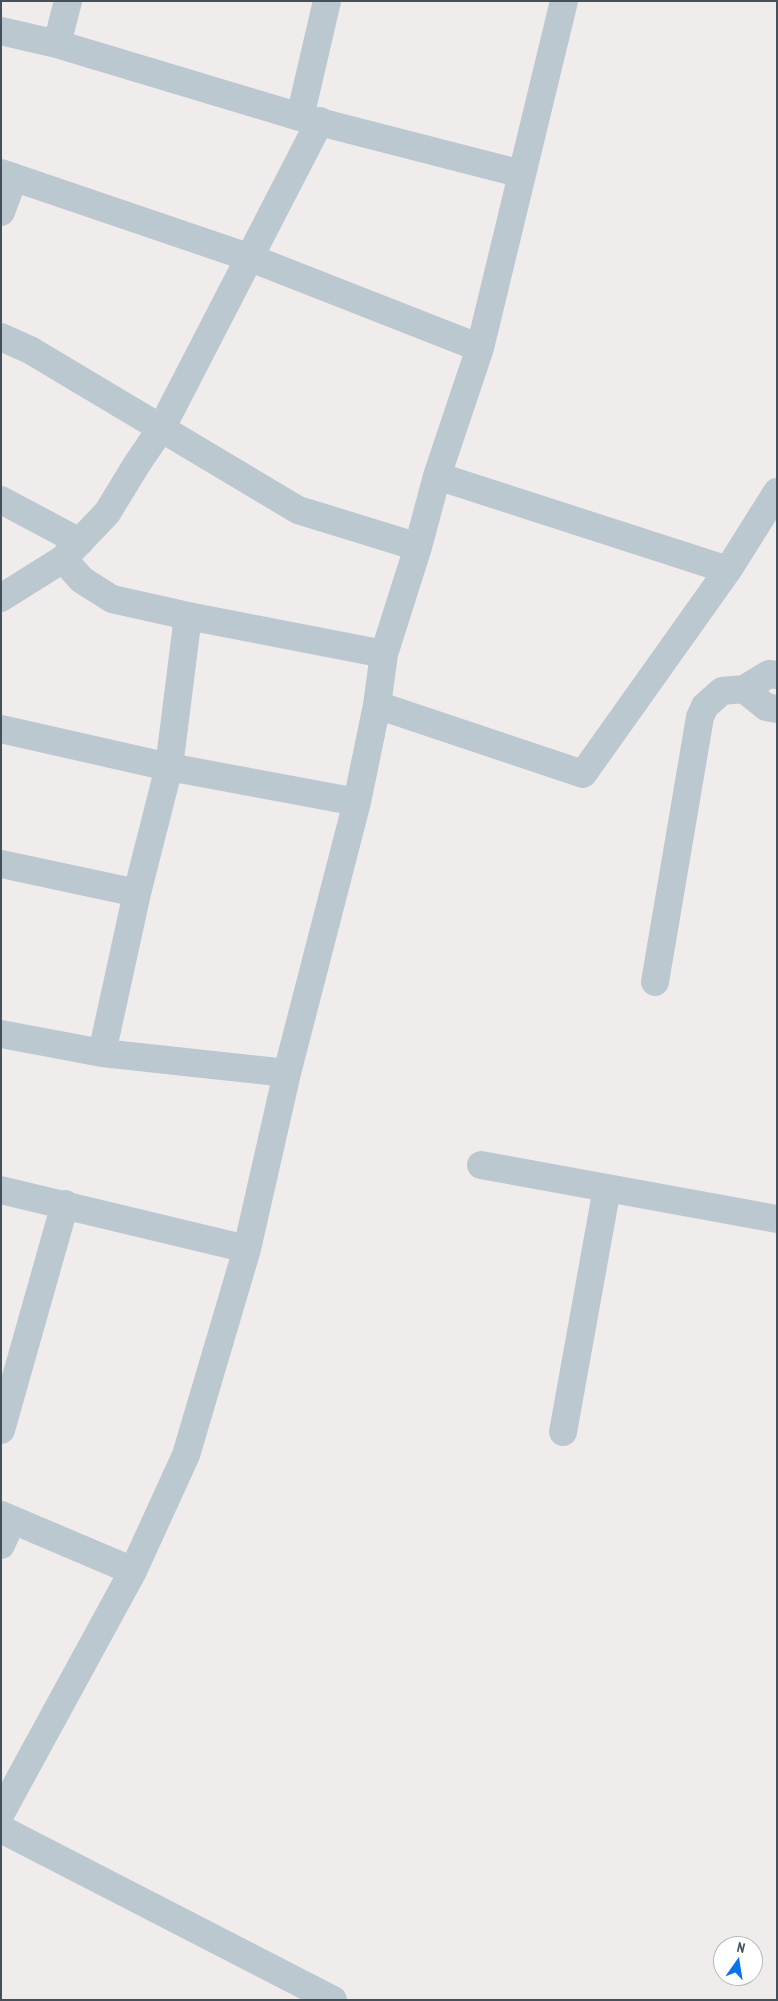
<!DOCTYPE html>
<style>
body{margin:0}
#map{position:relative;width:778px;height:2001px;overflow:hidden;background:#f0ecec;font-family:"PT Sans Narrow",sans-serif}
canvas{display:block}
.frame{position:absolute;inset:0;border:2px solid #44515b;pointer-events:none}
.north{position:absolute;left:713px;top:1936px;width:50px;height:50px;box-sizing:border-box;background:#fff;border:1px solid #b4b9bd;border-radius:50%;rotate:13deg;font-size:14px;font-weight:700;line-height:20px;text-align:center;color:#44515b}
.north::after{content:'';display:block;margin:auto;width:18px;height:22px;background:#0c72ea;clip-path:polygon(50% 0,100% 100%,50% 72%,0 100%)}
</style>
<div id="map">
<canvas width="778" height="2001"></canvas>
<div class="frame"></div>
<div class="north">N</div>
</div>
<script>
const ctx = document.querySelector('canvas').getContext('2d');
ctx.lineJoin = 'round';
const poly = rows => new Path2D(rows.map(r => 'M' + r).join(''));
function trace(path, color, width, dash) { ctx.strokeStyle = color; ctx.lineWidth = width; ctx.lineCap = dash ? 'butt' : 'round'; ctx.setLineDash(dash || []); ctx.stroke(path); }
trace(poly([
 [1,31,57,44,300,117,522,174],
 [57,44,68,1],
 [300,117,327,1],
 [1,173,248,257,480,348],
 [1,212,14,177],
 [1,337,30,350,298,510,418,547],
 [437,476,728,570],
 [1,500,80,542],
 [63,559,82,580,112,599,188,616,384,654],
 [1,598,63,559,107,513,137,464,162,427,320,121],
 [777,675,769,674,744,689,766,707,777,709],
 [377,705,583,774,728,570,777,492],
 [1,729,169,767,357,802],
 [1,864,137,893],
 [655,982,700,717,705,706,722,691,744,689],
 [1,1034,102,1053,287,1073],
 [102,1053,137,893,169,767,188,616],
 [481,1165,777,1219],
 [1,1190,247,1249],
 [1,1430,65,1204],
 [563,1432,607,1188],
 [1,1515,133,1571],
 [1,1545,12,1520],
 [1,1813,133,1571,186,1455,247,1249,287,1073,357,802,377,705,384,654,418,547,437,476,480,348,564,1],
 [1,1829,333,2000]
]), '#bcc8d0', 28);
</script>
